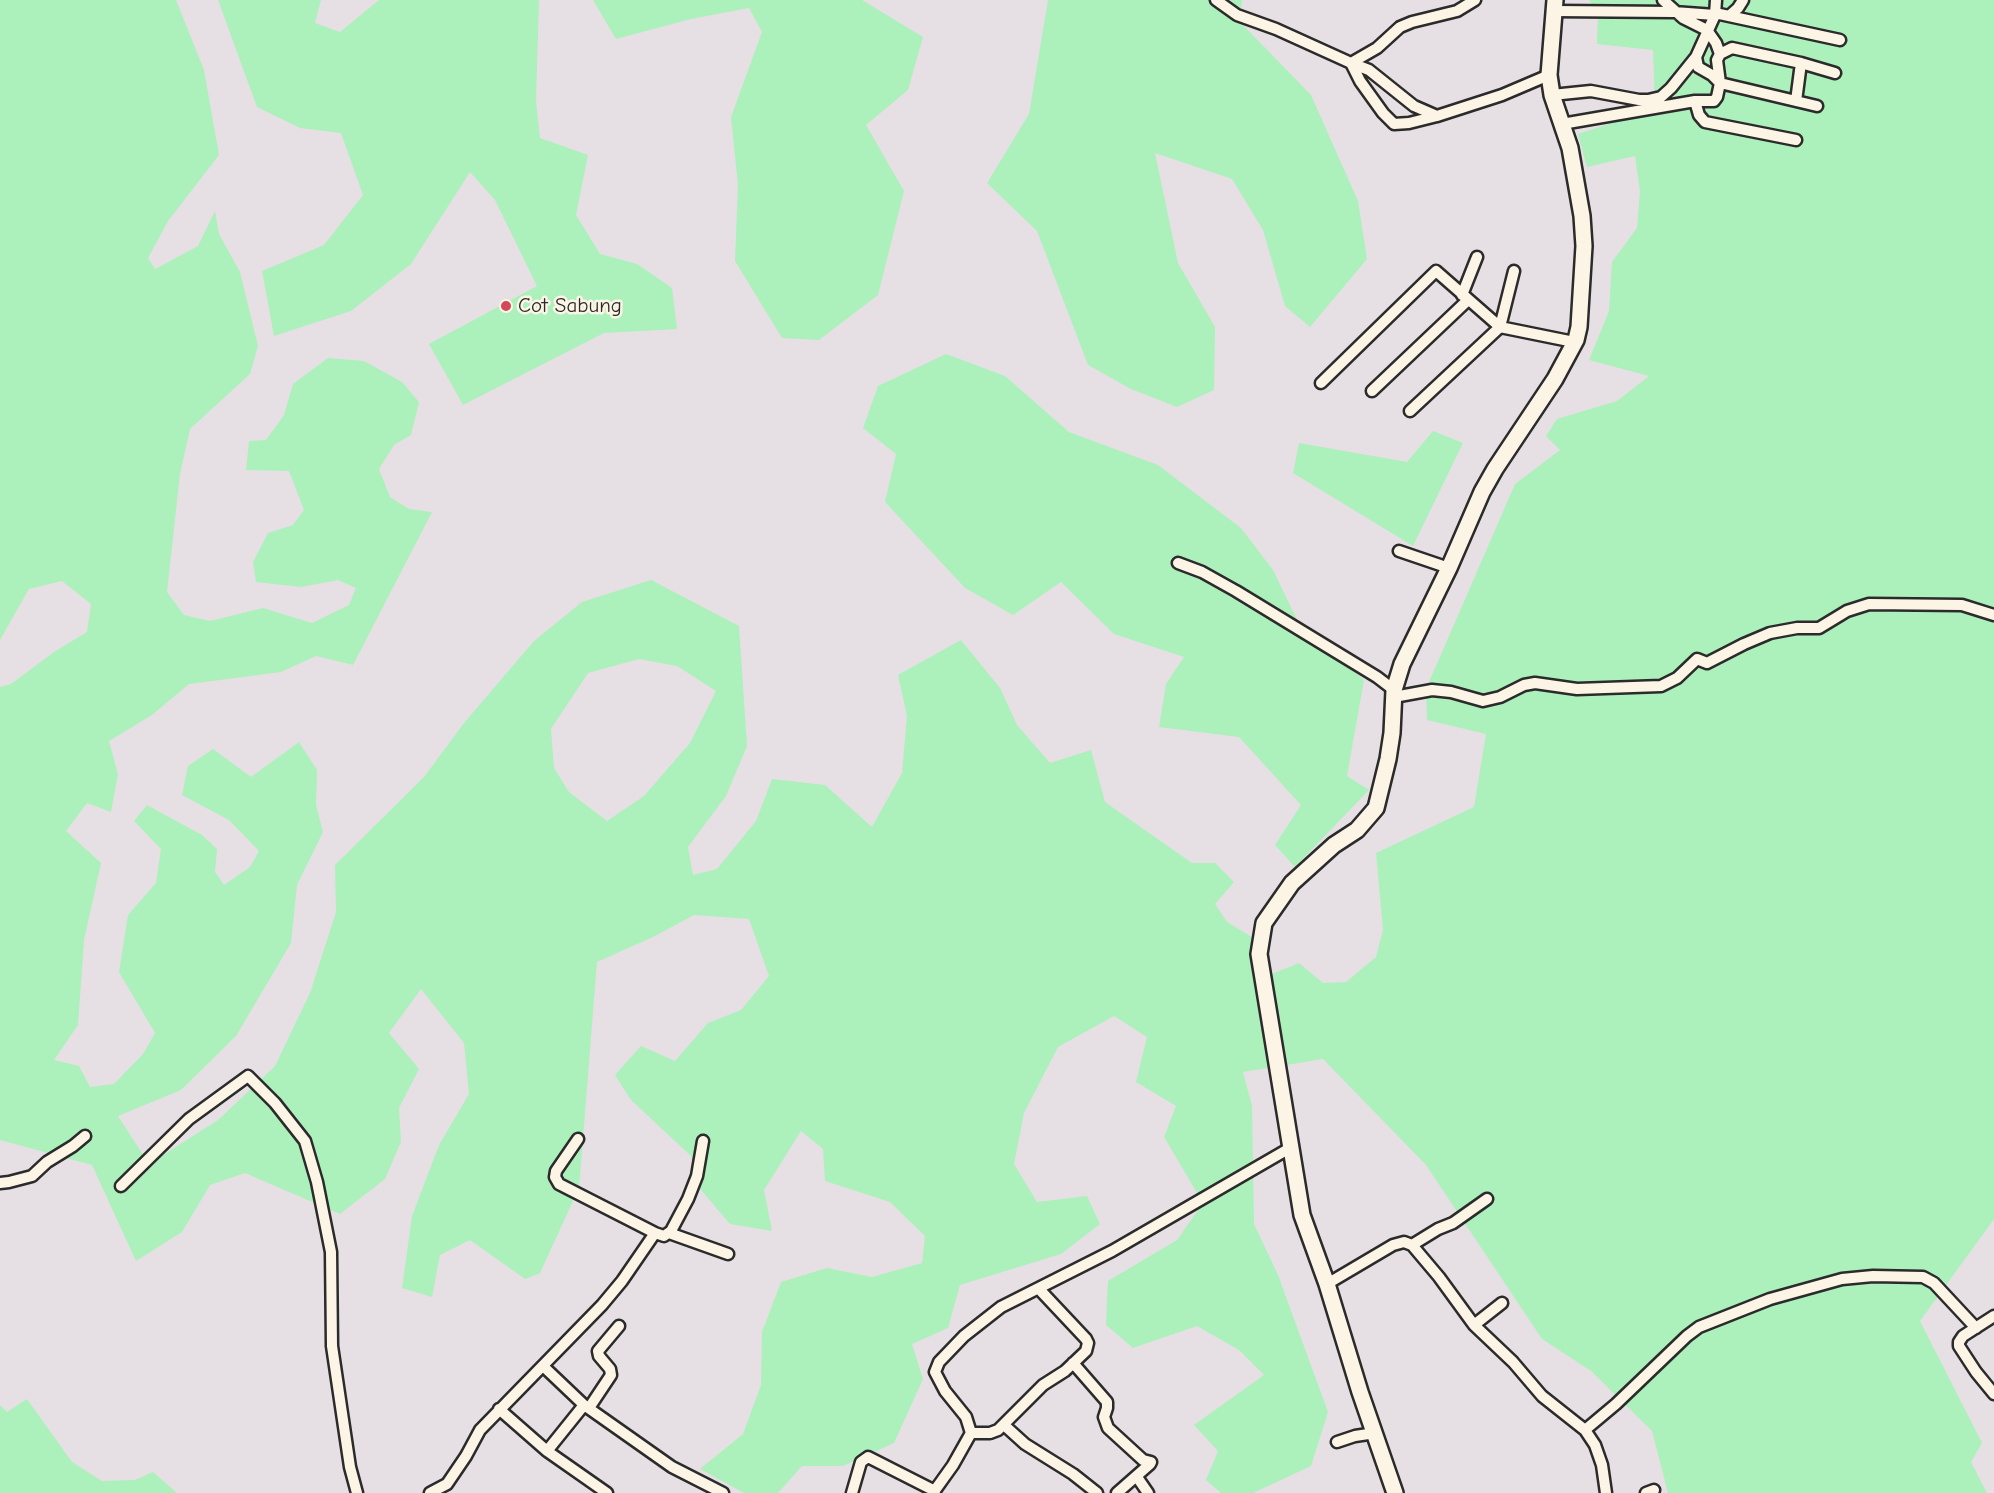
<!DOCTYPE html>
<style>
body{margin:0}
canvas{display:block;background:#e6dfe3}
</style>
<canvas width="1994" height="1493"></canvas>
<script>
const ctx = document.querySelector('canvas').getContext('2d');
ctx.lineJoin = 'round';
function paint(path, color) { ctx.fillStyle = color; ctx.fill(path, 'evenodd'); }
const poly = rows => new Path2D(rows.map(r => 'M' + r).join(''));
function trace(path, color, width, dash) { ctx.strokeStyle = color; ctx.lineWidth = width; ctx.lineCap = dash ? 'butt' : 'round'; ctx.setLineDash(dash || []); ctx.stroke(path); }
function label(font, color, halo, rows, align = 'center') {
  ctx.font = font + ' "Comic Neue",sans-serif'; ctx.lineWidth = 5; ctx.setLineDash([]); ctx.textBaseline = 'middle'; ctx.strokeStyle = halo; ctx.fillStyle = color; for (const [text, x, y, turn = 0] of rows) {
    ctx.save(); ctx.translate(x, y); ctx.rotate((+turn || 0) * Math.PI / 180); ctx.textAlign = isNaN(turn) ? turn : align; if (halo) ctx.strokeText(text, 0, 0); ctx.fillText(text, 0, 0); ctx.restore();
  }
}
paint(poly([
 [0,0,176,0,204,70,219,155,168,221,148,258,155,269,198,246,215,211,219,234,240,272,258,346,250,374,190,429,180,474,167,592,184,615,210,621,263,608,312,623,349,605,356,588,338,580,301,587,256,582,253,562,268,533,293,525,304,510,289,471,246,470,249,441,266,440,284,415,293,384,328,358,364,361,402,382,419,402,411,435,394,445,379,469,390,497,409,509,432,512,353,665,316,656,281,672,189,684,152,715,109,741,118,774,111,812,87,803,66,831,101,863,84,940,78,1025,54,1060,79,1066,90,1087,114,1084,143,1054,155,1033,119,972,128,915,156,883,161,849,134,821,147,805,202,835,217,849,215,872,224,885,250,867,259,851,229,820,182,795,188,766,213,749,251,777,299,742,317,770,316,805,323,832,297,885,291,943,236,1036,181,1090,118,1116,149,1164,218,1120,275,1066,310,993,336,912,335,865,424,777,464,723,534,641,582,602,651,580,739,626,747,746,726,796,688,847,693,875,717,869,756,821,772,779,825,785,872,827,902,773,907,716,898,675,961,640,1000,688,1017,725,1050,763,1091,750,1105,802,1192,863,1215,863,1234,882,1215,904,1227,922,1260,942,1262,978,1299,963,1323,983,1346,982,1376,957,1383,930,1376,853,1474,807,1486,734,1427,720,1426,689,1515,484,1560,450,1546,436,1557,419,1617,401,1649,376,1589,360,1609,311,1612,262,1637,228,1640,191,1635,156,1587,167,1578,134,1655,109,1653,50,1597,44,1598,14,1589,0,1994,0,1994,1219,1920,1321,1982,1443,1971,1462,1987,1493,1668,1493,1652,1431,1591,1371,1542,1339,1426,1165,1323,1059,1243,1072,1252,1106,1254,1224,1278,1275,1328,1412,1311,1466,1253,1493,1221,1493,1206,1480,1218,1451,1194,1425,1264,1375,1239,1350,1197,1326,1133,1348,1106,1325,1108,1281,1177,1240,1203,1203,1164,1137,1176,1106,1136,1082,1147,1037,1114,1016,1058,1047,1024,1113,1014,1164,1037,1202,1087,1196,1100,1224,1061,1254,960,1285,948,1328,912,1344,923,1379,894,1443,843,1466,802,1466,778,1493,744,1493,700,1469,743,1434,761,1385,762,1332,781,1282,827,1268,872,1277,922,1263,925,1236,890,1202,825,1181,823,1149,801,1131,764,1190,772,1231,730,1224,696,1184,691,1156,631,1100,615,1075,641,1046,675,1061,708,1023,741,1010,769,976,749,919,694,915,653,937,597,962,579,1188,540,1273,525,1279,470,1240,440,1255,432,1297,402,1288,412,1216,439,1145,469,1094,464,1043,421,989,389,1033,419,1069,399,1108,401,1142,385,1179,340,1214,245,1173,210,1185,182,1232,136,1261,92,1165,0,1140,0,687,11,684,54,652,87,632,91,604,62,581,29,589,0,640],
 [639,659,677,666,716,691,690,743,644,796,607,821,569,792,554,768,551,729,588,673],
 [218,0,321,0,315,23,340,32,379,0,539,0,536,101,540,138,588,155,576,215,600,254,637,264,672,288,677,329,604,333,463,405,429,344,537,286,495,200,470,172,411,264,351,311,274,336,262,271,324,245,363,195,341,133,300,128,257,107],
 [593,0,862,0,923,37,908,90,866,125,904,191,878,295,819,340,782,338,735,261,738,185,731,117,762,32,749,8,691,19,616,39],
 [1048,0,1242,0,1240,22,1311,95,1358,201,1367,259,1310,327,1285,306,1263,230,1232,179,1155,153,1178,263,1215,327,1214,390,1177,407,1131,389,1088,365,1037,231,987,183,1029,114],
 [946,354,1005,376,1069,432,1158,465,1241,528,1273,570,1300,626,1364,680,1347,776,1369,790,1295,867,1275,845,1301,805,1239,737,1159,727,1166,684,1184,657,1114,634,1061,582,1013,615,965,588,885,502,896,454,863,428,878,386],
 [1433,431,1463,443,1413,546,1293,473,1299,443,1407,462],
 [27,1399,72,1462,102,1481,135,1480,153,1472,177,1493,0,1493,0,1405,7,1412]
]), '#acf1bc');
const street = poly([
 [1216,0,1237,15,1276,29,1351,63,1360,81,1383,113,1394,124,1409,123,1437,116,1502,95,1549,75],
 [1663,0,1683,18,1707,30,1716,43,1720,54],
 [1716,0,1715,15,1696,57,1698,67,1712,75,1720,83,1817,106],
 [1554,11,1674,12,1715,15],
 [1715,13,1840,40],
 [1729,16,1738,8,1743,0],
 [1351,63,1377,48,1400,27,1412,22,1457,11,1475,0],
 [1351,63,1369,70,1414,106,1437,116],
 [1552,95,1591,91,1639,100,1648,100,1661,97,1671,88,1696,57],
 [1695,101,1699,115,1705,122,1796,140],
 [1796,101,1801,63],
 [1562,124,1695,101,1714,101,1717,97,1720,83,1717,60,1720,54,1732,48,1801,63,1835,73],
 [1462,295,1477,257],
 [1321,383,1436,271,1500,327,1514,271],
 [1372,391,1468,300],
 [1410,411,1500,327,1574,342],
 [1399,551,1449,568],
 [1178,563,1202,572,1236,591,1377,677,1394,690],
 [1394,697,1432,690,1451,692,1483,701,1500,697,1524,685,1535,683,1577,689,1661,686,1677,678,1697,659,1707,663,1744,644,1770,633,1797,628,1819,628,1847,611,1869,604,1962,605,1994,615],
 [578,1139,556,1171,555,1177,559,1184,655,1233],
 [0,1183,9,1182,32,1176,47,1162,73,1146,85,1136],
 [121,1186,189,1119,248,1076,275,1103,305,1141,317,1182,331,1252,332,1346,350,1467,357,1493],
 [669,1233,728,1254],
 [1412,1245,1438,1229,1453,1223,1487,1199],
 [1327,1284,1393,1245,1404,1242,1412,1245,1439,1277,1474,1325,1513,1362,1542,1396,1585,1430,1595,1445,1602,1465,1606,1493],
 [1994,1316,1963,1336,1959,1342,1959,1346,1976,1372,1994,1394],
 [1474,1325,1502,1303],
 [1073,1363,1107,1402,1107,1408,1104,1417,1108,1428,1143,1460,1151,1462,1150,1464,1117,1493],
 [543,1366,584,1405,547,1451],
 [584,1405,672,1467,723,1493],
 [589,1408,611,1375,610,1369,599,1356,598,1351,619,1326],
 [499,1409,547,1451,607,1493],
 [1004,1425,1025,1444,1073,1474,1097,1493],
 [1585,1430,1616,1404,1687,1336,1699,1327,1770,1299,1842,1279,1873,1276,1923,1277,1934,1283,1976,1328],
 [971,1433,990,1433,998,1430,1043,1385,1065,1371,1086,1351,1088,1343,1086,1339,1039,1289],
 [1337,1442,1355,1436,1375,1433],
 [1137,1477,1148,1493],
 [430,1493,447,1484,466,1456,480,1430,602,1305,622,1281,655,1233,664,1236,671,1231,688,1199,697,1176,703,1141],
 [852,1493,861,1462,868,1457,935,1491],
 [933,1493,953,1465,971,1433,966,1417,945,1391,935,1372,939,1362,964,1336,1001,1307,1112,1251,1290,1148],
 [1646,1493,1654,1490]
]);
const secondary = poly([
 [1395,1493,1360,1392,1327,1284,1302,1215,1259,954,1264,923,1292,883,1334,845,1357,830,1376,808,1388,759,1392,733,1394,690,1402,664,1449,568,1482,492,1495,469,1555,379,1576,340,1579,327,1584,246,1582,216,1570,148,1552,95,1549,75,1555,0]
]);
trace(street, '#2b2b2b', 15);
trace(secondary, '#2b2b2b', 20);
trace(street, '#fcf5e5', 10);
trace(secondary, '#fcf5e5', 15);
for (const [x, y, r, color] of [
 [506,306,6,"#d1495b"]
]) { const dot = new Path2D(); dot.arc(x, y, r, 0, 2 * Math.PI); ctx.fillStyle = color; ctx.fill(dot); trace(dot, '#fcf5e5', 2); }
label('21px', '#2b2b2b', '#fcf5e5', [
 ["Cot Sabung",518,306]
], 'left');
</script>
